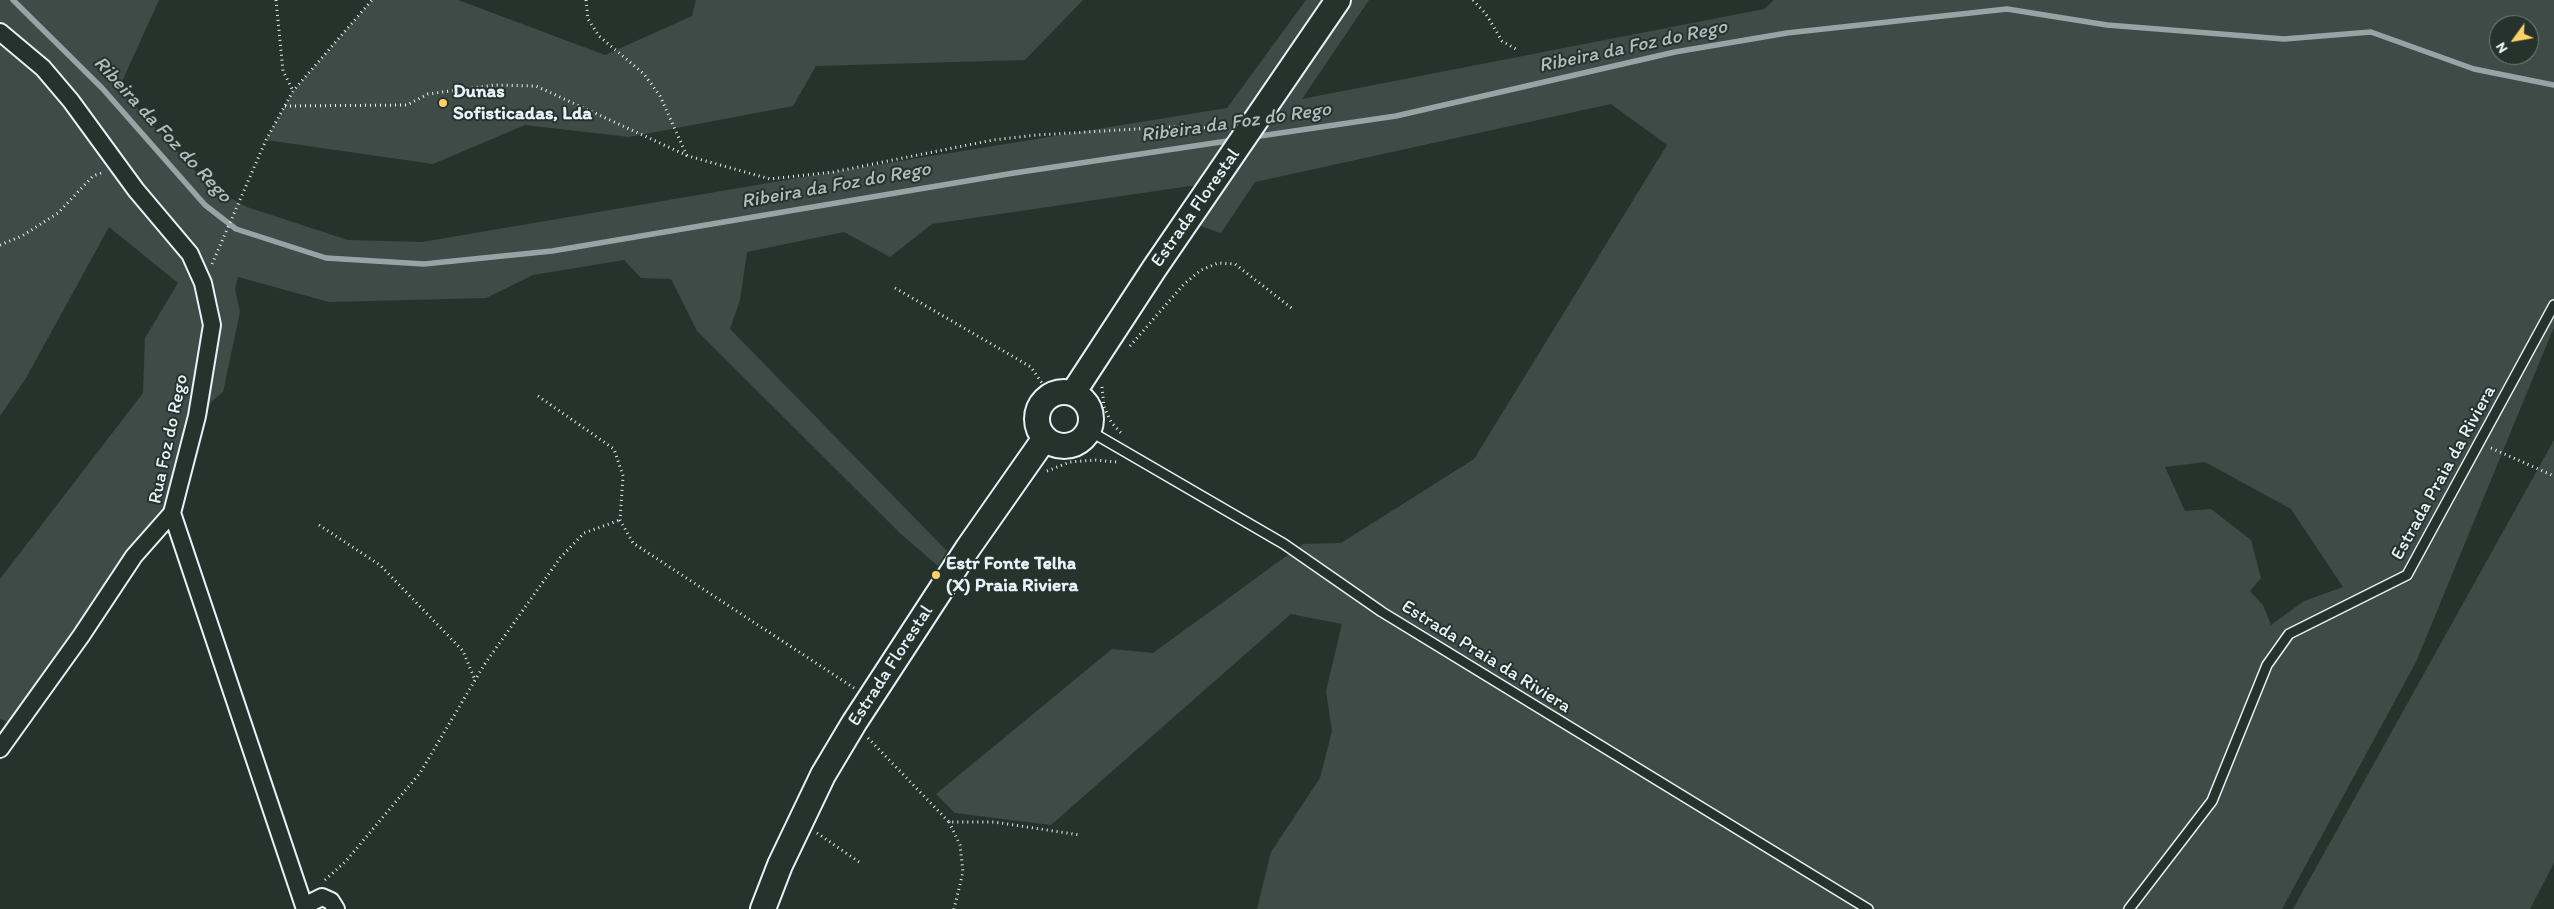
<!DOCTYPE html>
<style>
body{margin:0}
#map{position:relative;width:2554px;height:909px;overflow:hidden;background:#26332d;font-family:Itim,sans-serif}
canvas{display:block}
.north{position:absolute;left:2489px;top:15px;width:50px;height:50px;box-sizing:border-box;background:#26332d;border:1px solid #747f7e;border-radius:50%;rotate:238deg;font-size:14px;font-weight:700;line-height:20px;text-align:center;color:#e8f1f8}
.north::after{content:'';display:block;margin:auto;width:18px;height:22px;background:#ffd166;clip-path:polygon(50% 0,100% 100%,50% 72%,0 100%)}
</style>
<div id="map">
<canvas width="2554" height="909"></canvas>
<div class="north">N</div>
</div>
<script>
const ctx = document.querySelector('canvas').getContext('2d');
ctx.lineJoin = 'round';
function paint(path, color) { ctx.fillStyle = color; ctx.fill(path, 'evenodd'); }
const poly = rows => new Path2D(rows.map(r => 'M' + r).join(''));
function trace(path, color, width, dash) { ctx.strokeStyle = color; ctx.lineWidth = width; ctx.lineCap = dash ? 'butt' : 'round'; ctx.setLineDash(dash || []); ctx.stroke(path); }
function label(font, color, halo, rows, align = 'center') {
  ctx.font = font + ' Itim,sans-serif'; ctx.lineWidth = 4; ctx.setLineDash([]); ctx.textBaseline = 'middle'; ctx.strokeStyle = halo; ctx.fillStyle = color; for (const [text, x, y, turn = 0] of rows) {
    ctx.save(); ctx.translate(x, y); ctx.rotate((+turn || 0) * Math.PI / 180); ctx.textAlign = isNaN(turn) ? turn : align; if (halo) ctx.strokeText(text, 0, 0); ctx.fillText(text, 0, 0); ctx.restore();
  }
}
paint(poly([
 [0,0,159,0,120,86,137,108,210,187,247,207,348,240,422,242,833,172,1227,108,1306,0,1369,0,1302,99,1764,9,1774,0,2554,0,2554,327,2416,662,2282,909,1257,909,1271,852,1320,778,1332,731,1326,691,1342,624,1291,614,1051,825,955,813,936,794,1112,649,1153,653,1303,544,1341,543,1474,459,1667,145,1611,104,1255,182,1221,233,1188,222,1212,186,1190,186,932,224,890,257,844,232,747,252,740,300,730,329,947,551,938,566,901,534,697,331,671,279,641,278,624,260,533,275,486,298,329,302,238,277,235,289,240,312,223,392,211,402,172,513,16,725,0,719,0,579,143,393,145,338,178,283,109,227,26,378,0,416],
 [2499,25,2529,25,2529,55,2499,55],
 [2205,462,2291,509,2343,587,2304,601,2271,625,2263,605,2250,591,2261,578,2251,540,2211,509,2185,511,2165,467],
 [372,0,458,0,605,55,692,16,696,0,1083,0,1025,60,816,66,793,106,629,137,525,125,433,164,266,140,293,91],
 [2554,440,2554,863,2530,909,2293,909]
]), '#3e4b47');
trace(poly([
 [13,0,102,88,205,205,236,229,326,258,424,264,552,251,1014,173,1234,140],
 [1253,137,1396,116,1675,52,1787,33,2007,9,2107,25,2284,39,2371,32,2474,69,2554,85]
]), '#98a3a5', 5.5);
const service = poly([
 [1088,430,1284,544,1382,612,1868,909],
 [2129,909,2212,801,2267,665,2289,634,2407,575,2554,305]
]);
const minor = poly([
 [0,32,43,68,71,101,136,190,190,254,203,283,212,325,197,416,172,513,305,909],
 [0,749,81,636,134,556,172,513],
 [304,906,322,897,331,901,336,909]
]);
const secondary = poly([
 '1037 419a27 27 0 1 1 54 0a27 27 0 1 1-54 0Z',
 [1073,393,1154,269,1338,0],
 [763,909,780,865,823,775,854,723,968,548,1045,438]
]);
trace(service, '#e8f1f8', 12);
trace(minor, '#e8f1f8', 20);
trace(secondary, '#e8f1f8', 28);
trace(poly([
 [276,0,283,71,293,91],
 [586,0,588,19,599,36,644,74,660,96,687,156],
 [1473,0,1486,14,1502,41,1516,49],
 [285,106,407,105,428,94,495,85,536,86,688,156,770,179,833,172,993,140,1037,135,1170,127,1225,128],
 [0,245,22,236,58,213,93,176,104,172],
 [212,264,266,140,293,91,372,0],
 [895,288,1031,367,1050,395],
 [1130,346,1184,284,1201,270,1218,263,1235,264,1294,310],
 [1102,387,1104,407,1111,422,1121,433],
 [538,396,614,449,623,476,620,520,633,543,854,688],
 [2491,448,2554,476],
 [1047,471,1070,462,1095,460,1117,462],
 [319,525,380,565,463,651,475,680],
 [868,738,949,822,994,822,1080,835],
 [949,822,960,845,963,872,954,909],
 [817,833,859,862],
 [325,880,346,861,420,773,484,665,560,558,584,533,620,520]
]), '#e8f1f8', 3, [1, 4]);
trace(service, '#26332d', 9);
trace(minor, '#26332d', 16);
trace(secondary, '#26332d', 24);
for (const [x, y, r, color] of [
 [443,103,5,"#ffd166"],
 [936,575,5,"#ffd166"]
]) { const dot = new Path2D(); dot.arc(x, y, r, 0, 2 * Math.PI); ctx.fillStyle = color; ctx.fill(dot); trace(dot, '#26332d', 2); }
label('bold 19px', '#e8f1f8', '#26332d', [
 ["Dunas",453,92],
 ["Sofisticadas, Lda",453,114],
 ["Estr Fonte Telha",946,564],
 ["(X) Praia Riviera",946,586]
], 'left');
label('19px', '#e8f1f8', '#26332d', [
 ["Estrada Florestal",1196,208,-55],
 ["Rua Foz do Rego",169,439,-78],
 ["Estrada Praia da Riviera",2444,473,-61],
 ["Estrada Praia da Riviera",1486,657,32],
 ["Estrada Florestal",891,666,-57]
]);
label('italic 20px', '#b3bdc0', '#26332d', [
 ["Ribeira da Foz do Rego",1633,47,-12],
 ["Ribeira da Foz do Rego",1236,123,-8],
 ["Ribeira da Foz do Rego",162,130,47],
 ["Ribeira da Foz do Rego",836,186,-10]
]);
</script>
